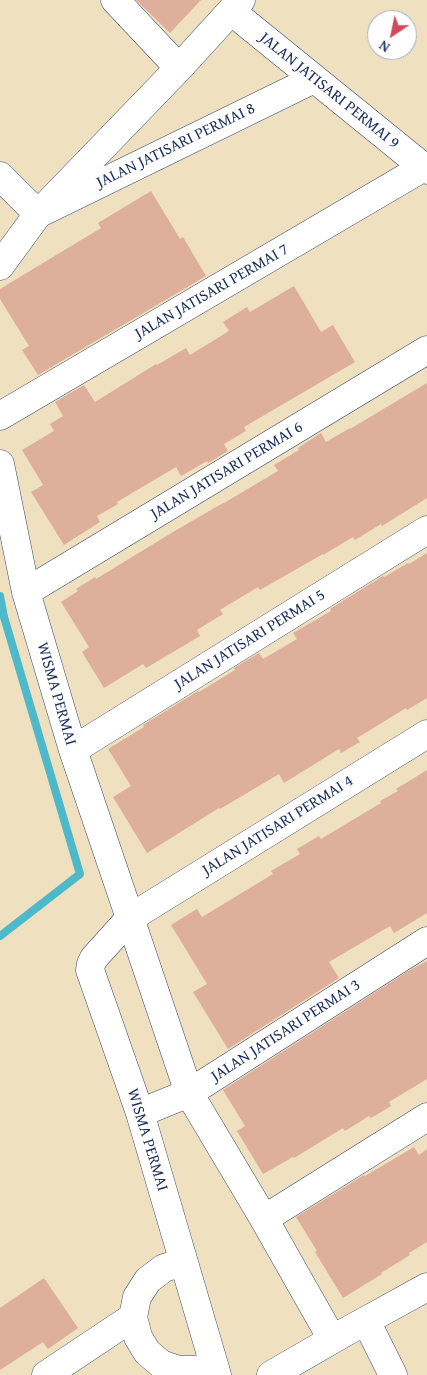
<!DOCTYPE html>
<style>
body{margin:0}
#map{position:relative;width:427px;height:1375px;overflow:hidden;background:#efe0c0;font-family:"Gentium Book Plus",serif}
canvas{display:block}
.north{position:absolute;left:367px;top:10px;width:50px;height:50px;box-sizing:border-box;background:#fff;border:1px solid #a4acbf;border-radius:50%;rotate:214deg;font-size:14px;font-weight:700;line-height:20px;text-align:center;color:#1b2f5e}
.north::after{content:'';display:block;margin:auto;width:18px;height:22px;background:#d1495b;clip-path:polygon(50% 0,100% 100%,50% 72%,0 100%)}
</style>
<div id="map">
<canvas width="427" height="1375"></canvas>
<div class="north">N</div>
</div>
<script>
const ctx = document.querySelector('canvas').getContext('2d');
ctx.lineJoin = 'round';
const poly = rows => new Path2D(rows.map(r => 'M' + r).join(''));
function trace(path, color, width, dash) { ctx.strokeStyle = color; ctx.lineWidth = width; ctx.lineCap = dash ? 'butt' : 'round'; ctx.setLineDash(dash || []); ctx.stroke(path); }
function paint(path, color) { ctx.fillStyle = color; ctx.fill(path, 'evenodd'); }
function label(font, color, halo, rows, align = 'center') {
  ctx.font = font + ' "Gentium Book Plus",serif'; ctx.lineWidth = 5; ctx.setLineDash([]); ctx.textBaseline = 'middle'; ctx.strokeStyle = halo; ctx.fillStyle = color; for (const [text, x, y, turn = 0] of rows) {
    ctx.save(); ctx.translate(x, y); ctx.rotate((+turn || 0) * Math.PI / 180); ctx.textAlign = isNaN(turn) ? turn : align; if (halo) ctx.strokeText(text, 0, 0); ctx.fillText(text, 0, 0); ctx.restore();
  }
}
trace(poly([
 [0,596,4,617,80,874,0,936]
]), '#4eb9ca', 8);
paint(poly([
 [136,0,201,0,170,33],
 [151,191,180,239,183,237,206,276,38,375,22,350,29,346,0,299,0,289,101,228,98,223],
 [294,286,321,332,333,325,355,362,244,427,246,431,224,444,228,451,208,463,207,461,181,476,176,467,117,502,118,504,97,516,100,522,64,545,31,492,43,485,22,450,54,431,50,424,63,416,55,402,84,385,95,402,156,364,157,365,186,348,190,355,229,331,223,322,247,307,250,312],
 [427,383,427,498,382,526,381,524,355,540,353,537,323,555,323,554,260,590,258,587,220,610,223,614,197,630,200,636,146,668,143,664,104,688,82,652,89,647,61,602,78,591,76,589,95,577,96,579,173,532,223,503,224,503,278,471,274,465,299,450,298,448,321,433,326,442,350,428,350,429],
 [427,553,427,698,407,710,406,708,357,738,360,742,341,753,339,749,284,783,279,774,220,809,219,808,147,853,113,797,131,786,108,749,144,727,143,725,198,691,199,692,235,670,234,668,259,653,263,659,297,639,293,633,331,611,330,609,383,576,384,577,408,563,409,564],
 [427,770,427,913,394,933,390,926,329,962,339,978,228,1049,193,992,207,984,171,925,197,909,202,917,273,874,271,871,300,854,297,849,319,836,321,839,381,803,380,801,398,791,396,789],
 [427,961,427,1079,389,1102,391,1106,371,1118,369,1116,345,1131,343,1128,294,1158,293,1157,263,1174,237,1131,245,1126,223,1090,410,970],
 [414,1147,419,1155,427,1149,427,1242,409,1253,410,1255,381,1273,382,1274,343,1298,315,1252,317,1251,296,1217,364,1175,365,1176],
 [44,1278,78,1328,48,1349,43,1342,0,1370,0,1308]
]), '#deaf9b');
const minor = poly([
 [115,0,179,68],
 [231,11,427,170],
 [0,176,38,214,314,79],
 [0,266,38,214,179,68,241,0],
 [0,416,424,167],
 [0,464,26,592,73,750,130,918,94,958,91,964,90,970,140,1113,217,1375],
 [26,592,427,350],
 [73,750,427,530],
 [140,1113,189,1093,427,941],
 [264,1219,427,1117],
 [183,1262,164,1268,148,1280,137,1297,133,1317,138,1337,147,1352,161,1364,178,1370,197,1370,213,1364],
 [366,1321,393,1375],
 [332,1339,264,1219,189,1093,130,918,427,734],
 [46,1375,133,1317],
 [271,1375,349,1330,427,1287]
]);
trace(minor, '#3b4a6d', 29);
trace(minor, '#fff', 28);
label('16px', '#1b2f5e', '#fff', [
 ["JALAN JATISARI PERMAI 9",329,91,39],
 ["JALAN JATISARI PERMAI 8",176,146,-26],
 ["JALAN JATISARI PERMAI 7",212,292,-30],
 ["JALAN JATISARI PERMAI 6",227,471,-31],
 ["JALAN JATISARI PERMAI 5",250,640,-32],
 ["WISMA PERMAI",56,694,74],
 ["JALAN JATISARI PERMAI 4",278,826,-32],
 ["JALAN JATISARI PERMAI 3",286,1031,-33],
 ["WISMA PERMAI",147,1140,73]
]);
</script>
